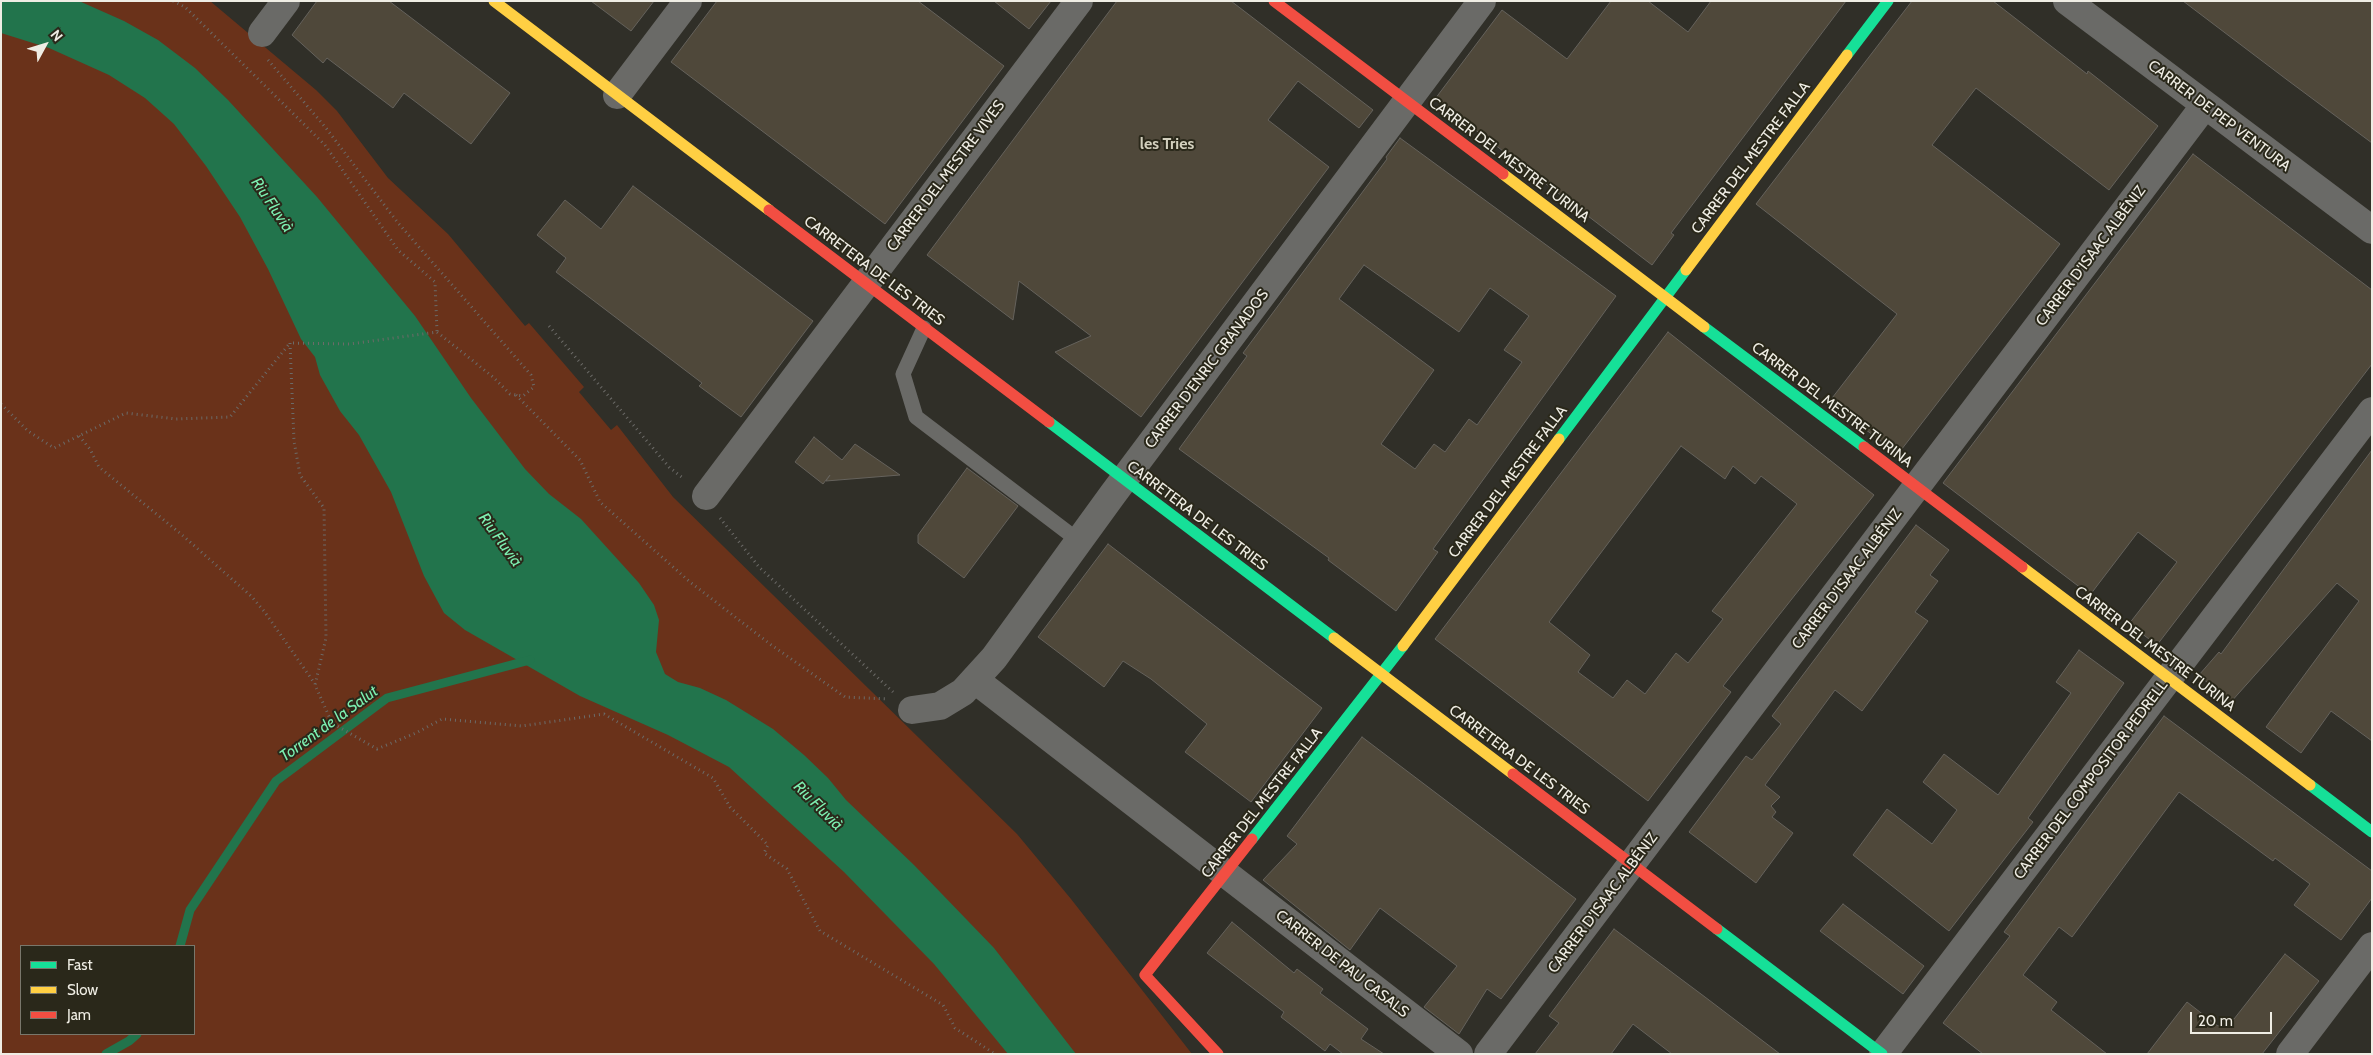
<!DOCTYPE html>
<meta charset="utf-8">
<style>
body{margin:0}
#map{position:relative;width:2373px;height:1055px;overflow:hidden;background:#302f28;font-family:Cabin,sans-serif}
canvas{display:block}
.frame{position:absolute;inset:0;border:2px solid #efede4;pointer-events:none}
.legend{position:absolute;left:20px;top:945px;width:175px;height:90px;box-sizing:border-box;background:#2a281a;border:1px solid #79776b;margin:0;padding:6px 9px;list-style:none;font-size:15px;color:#efede4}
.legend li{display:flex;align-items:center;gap:10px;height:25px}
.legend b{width:25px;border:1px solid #79776b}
.north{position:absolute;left:20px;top:20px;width:50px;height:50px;-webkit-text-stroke:4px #2a281a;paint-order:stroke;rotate:51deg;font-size:14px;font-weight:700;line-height:20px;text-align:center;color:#efede4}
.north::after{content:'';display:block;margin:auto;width:18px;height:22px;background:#efede4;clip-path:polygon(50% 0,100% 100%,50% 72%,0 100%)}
.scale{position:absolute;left:2190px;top:1012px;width:82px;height:22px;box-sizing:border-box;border:2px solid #efede4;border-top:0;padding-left:6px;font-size:15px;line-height:18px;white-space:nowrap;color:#efede4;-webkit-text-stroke:4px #2a281a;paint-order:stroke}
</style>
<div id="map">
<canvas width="2373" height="1055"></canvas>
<div class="frame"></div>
<ul class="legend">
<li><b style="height:6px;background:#16e098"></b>Fast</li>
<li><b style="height:6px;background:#ffcf43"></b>Slow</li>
<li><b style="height:6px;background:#f24e42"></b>Jam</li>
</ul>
<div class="north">N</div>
<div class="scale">20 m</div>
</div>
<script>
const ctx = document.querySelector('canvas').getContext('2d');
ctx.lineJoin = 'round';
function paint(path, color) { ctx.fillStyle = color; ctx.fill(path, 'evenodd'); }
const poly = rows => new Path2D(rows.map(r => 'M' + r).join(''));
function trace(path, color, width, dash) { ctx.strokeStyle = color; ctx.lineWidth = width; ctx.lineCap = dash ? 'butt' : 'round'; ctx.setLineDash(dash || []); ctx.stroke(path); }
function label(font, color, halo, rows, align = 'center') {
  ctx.font = font + ' Cabin,sans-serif'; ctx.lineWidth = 4; ctx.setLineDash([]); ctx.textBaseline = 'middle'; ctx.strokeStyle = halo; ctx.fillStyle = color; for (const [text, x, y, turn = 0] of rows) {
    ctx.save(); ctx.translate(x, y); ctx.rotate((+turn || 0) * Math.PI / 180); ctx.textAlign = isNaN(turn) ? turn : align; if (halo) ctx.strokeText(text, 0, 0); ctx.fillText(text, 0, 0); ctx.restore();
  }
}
paint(poly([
 [1,1,210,1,316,90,337,111,388,178,448,234,525,326,529,323,584,387,579,392,611,430,617,425,673,497,1017,834,1071,899,1192,1054,1,1054],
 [21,946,194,946,194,1034,21,1034]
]), '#6a321a');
paint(poly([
 [1,1,79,1,124,21,158,40,195,68,228,100,317,197,415,316,471,398,525,469,549,494,581,519,639,583,654,605,659,620,656,652,665,674,678,682,700,688,726,700,773,729,804,755,828,778,846,800,914,865,994,948,1076,1054,1008,1054,934,964,844,872,729,767,668,735,580,696,465,630,444,613,424,576,391,492,359,435,340,411,320,375,315,357,301,339,268,269,240,217,206,166,174,124,145,98,109,75,49,48,1,33]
]), '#22744c');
trace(poly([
 [180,946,190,910,276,781,387,698,530,660],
 [106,1054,129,1041,137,1034]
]), '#22744c', 9);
const building = poly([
 [317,1,389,1,510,93,471,144,404,93,393,108,327,58,323,63,292,35,317,1],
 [591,1,654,1,631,31,591,1],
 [717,1,918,1,1004,66,885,224,671,62,717,1],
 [994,1,1051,1,1029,29,994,1],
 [1117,1,1231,1,1373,110,1359,128,1298,81,1268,120,1329,167,1141,417,1055,352,1091,336,1019,281,1013,320,927,255,1117,1],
 [1611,1,1648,1,1688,32,1711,1,1846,1,1671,233,1674,235,1652,265,1435,99,1502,10,1567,59,1611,1],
 [1912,1,1993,1,2087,74,2088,71,2158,126,2109,190,1976,88,1932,145,2060,244,1898,454,1829,402,1897,314,1756,204,1912,1],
 [2183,1,2372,1,2372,143,2286,79,2183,1],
 [1400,138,1616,296,1433,549,1438,552,1396,611,1328,560,1329,558,1179,449,1247,356,1243,353,1387,159,1386,157,1400,138],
 [1364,265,1459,332,1490,288,1529,316,1504,350,1522,362,1477,425,1469,419,1445,452,1434,444,1415,469,1381,444,1434,370,1339,299,1364,265],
 [2193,154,2372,290,2372,364,2157,645,2129,624,2177,562,2138,532,2090,595,1943,483,2193,154],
 [633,186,813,321,741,417,699,386,702,383,556,272,566,258,537,235,565,200,601,229,633,186],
 [1668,332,1874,495,1723,686,1731,692,1648,801,1435,639,1668,332],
 [1681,446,1725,479,1733,466,1755,484,1761,476,1797,504,1712,611,1723,619,1688,663,1676,653,1645,694,1627,680,1613,698,1578,672,1590,655,1549,622,1681,446],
 [814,437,842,460,855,444,900,475,826,481,830,475,823,484,795,462,814,437],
 [2372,450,2372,741,2331,711,2301,753,2266,727,2359,601,2337,583,2230,703,2199,675,2219,652,2221,654,2372,450],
 [967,468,1018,506,964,578,918,543,918,535,967,468],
 [1916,525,1949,550,1930,575,1938,581,1915,612,1928,621,1862,711,1835,690,1765,785,1780,797,1771,806,1776,812,1772,817,1793,833,1756,883,1689,832,1746,756,1752,760,1781,724,1772,716,1916,525],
 [1108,544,1322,708,1251,802,1185,752,1207,724,1151,679,1123,661,1104,687,1038,637,1108,544],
 [2079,650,2124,683,2028,818,2033,822,1949,931,1853,855,1887,809,1932,844,1957,810,1923,782,1944,754,1998,795,2071,693,2056,682,2079,650],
 [2164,716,2372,871,2372,898,2341,940,2294,905,2310,884,2275,858,2273,861,2179,792,2072,937,2059,927,2023,975,2057,1002,2051,1010,2107,1054,1983,1054,1943,1023,2010,936,2004,932,2164,716],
 [1362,737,1576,899,1501,999,1487,989,1459,1034,1424,1007,1457,966,1380,908,1350,950,1263,880,1297,844,1287,836,1362,737],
 [1843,904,1924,966,1903,994,1820,931,1843,904],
 [1232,922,1294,973,1297,969,1323,989,1320,993,1368,1029,1361,1039,1384,1054,1343,1054,1330,1044,1325,1051,1281,1017,1284,1012,1207,953,1232,922],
 [1614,929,1705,997,1780,1054,1672,1054,1633,1024,1611,1054,1535,1054,1559,1023,1549,1016,1614,929],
 [2285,954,2319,981,2262,1054,2147,1054,2187,1002,2218,1026,2234,1019,2285,954]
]);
paint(building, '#4f483a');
trace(building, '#65625c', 1);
trace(poly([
 [173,1,185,7,325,145,398,250,435,282,437,332],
 [268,60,326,128,398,223,531,375,534,387,523,396,510,394,493,377,437,332,350,344,290,343],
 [549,326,669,467,684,479],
 [290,343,294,441,300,475,324,508,326,638,315,685,332,723,377,749,416,733,442,719,522,726,604,714,713,778,730,807,768,845,764,853,787,869,820,931,943,1005,955,1028,995,1054],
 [516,395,580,460,600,502,690,582,770,644,845,697,888,699],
 [1,404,28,431,54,448,126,413,176,419,230,417,290,343],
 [79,436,90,449,99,467,181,534,251,596,264,611,315,684],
 [720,518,759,567,893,692]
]), '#6c6b68', 3, [1, 4]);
trace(poly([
 [924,328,903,374,916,417,1079,541]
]), '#6a6a67', 15);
trace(poly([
 [2067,1,2372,230],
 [262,33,286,1],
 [617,95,688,1],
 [706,496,1079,1],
 [975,680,1459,1054],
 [912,710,940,706,963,692,994,658,1113,494,1482,1],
 [1488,1054,2205,105],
 [1883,1054,2372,411],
 [2290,1054,2372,946]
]), '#6a6a67', 28);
trace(poly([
 [1847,55,1888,1],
 [1704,327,1864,447],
 [1049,422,1334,638],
 [1559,439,1686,270],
 [2310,785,2372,832],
 [1252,839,1403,646],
 [1717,929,1882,1054]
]), '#16e098', 11);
trace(poly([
 [494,1,769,210],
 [1503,174,1704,327],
 [1686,270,1847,55],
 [2022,567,2310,785],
 [1334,638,1513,774],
 [1403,646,1559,439]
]), '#ffcf43', 11);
trace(poly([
 [1274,1,1503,174],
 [769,210,1049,422],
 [1864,447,2022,567],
 [1513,774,1717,929],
 [1218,1054,1145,975,1252,839]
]), '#f24e42', 11);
label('15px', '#efede4', '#2a281a', [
 ["CARRER DE PEP VENTURA",2219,116,37],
 ["CARRER DEL MESTRE FALLA",1751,158,-53],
 ["CARRER DEL MESTRE TURINA",1509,160,37],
 ["CARRER DEL MESTRE VIVES",946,176,-53],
 ["CARRER D'ISAAC ALBÉNIZ",2091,256,-53],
 ["CARRETERA DE LES TRIES",874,271,37],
 ["CARRER D'ENRIC GRANADOS",1207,369,-53],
 ["CARRER DEL MESTRE TURINA",1832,405,37],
 ["CARRER DEL MESTRE FALLA",1508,482,-53],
 ["CARRETERA DE LES TRIES",1197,516,37],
 ["CARRER D'ISAAC ALBÉNIZ",1847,579,-53],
 ["CARRER DEL MESTRE TURINA",2155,649,37],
 ["CARRETERA DE LES TRIES",1519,760,37],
 ["CARRER DEL COMPOSITOR PEDRELL",2091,780,-53],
 ["CARRER DEL MESTRE FALLA",1262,803,-52],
 ["CARRER D'ISAAC ALBÉNIZ",1603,903,-53],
 ["CARRER DE PAU CASALS",1342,964,38]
]);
label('bold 16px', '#d3d0be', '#2a281a', [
 ["les Tries",1167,144]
]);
label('italic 16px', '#7df0b1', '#2a281a', [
 ["Riu Fluvià",272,205,56],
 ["Riu Fluvià",500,540,54],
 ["Torrent de la Salut",329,724,-36],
 ["Riu Fluvià",818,806,45]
]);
</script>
